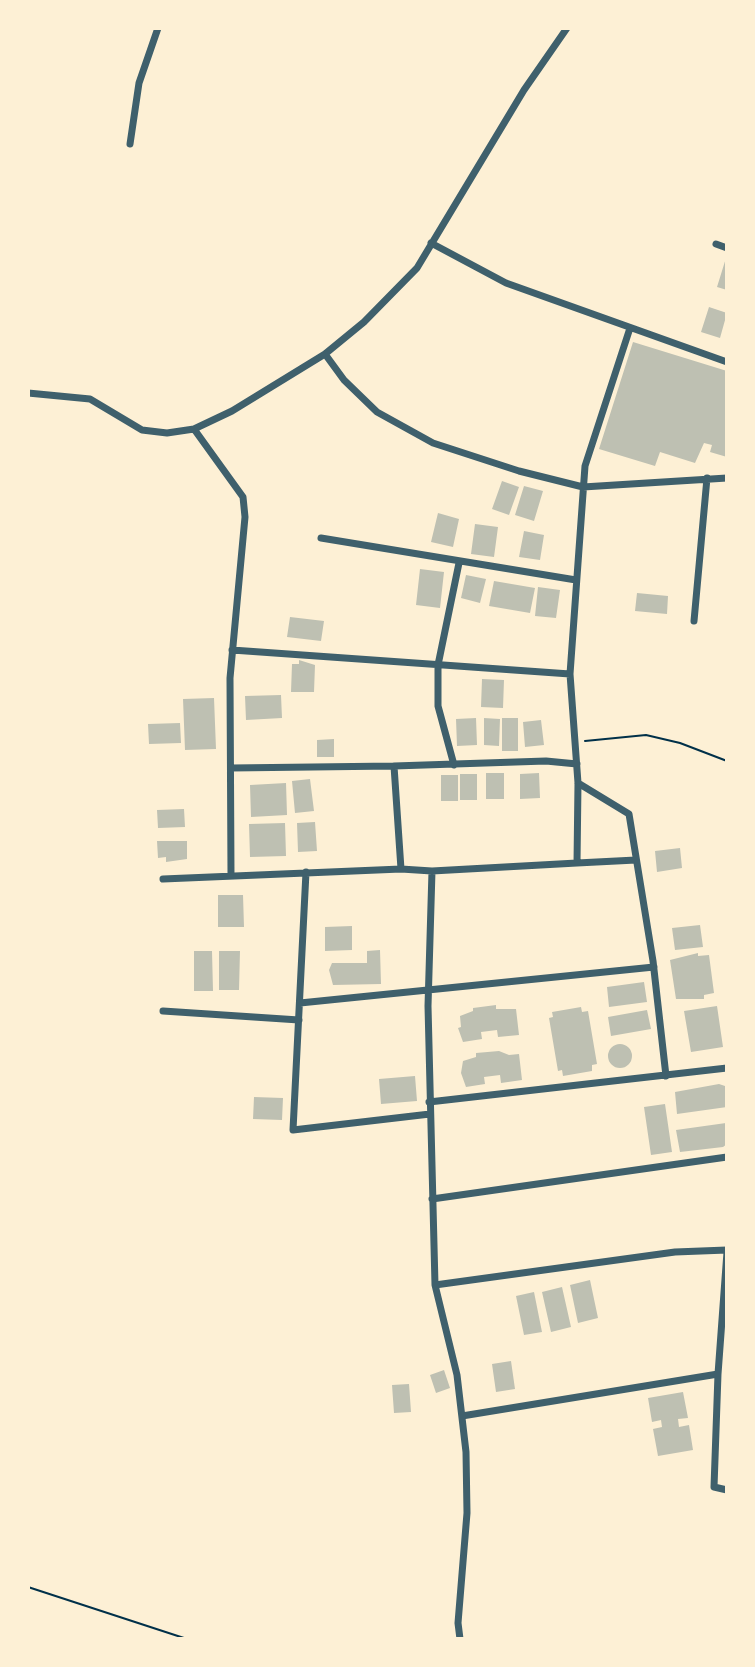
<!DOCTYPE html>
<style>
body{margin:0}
#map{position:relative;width:755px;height:1667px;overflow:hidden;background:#fdf0d5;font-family:Figtree,sans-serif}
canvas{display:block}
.frame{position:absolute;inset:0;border:30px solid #fdf0d5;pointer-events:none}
</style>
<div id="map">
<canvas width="755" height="1667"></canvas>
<div class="frame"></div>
</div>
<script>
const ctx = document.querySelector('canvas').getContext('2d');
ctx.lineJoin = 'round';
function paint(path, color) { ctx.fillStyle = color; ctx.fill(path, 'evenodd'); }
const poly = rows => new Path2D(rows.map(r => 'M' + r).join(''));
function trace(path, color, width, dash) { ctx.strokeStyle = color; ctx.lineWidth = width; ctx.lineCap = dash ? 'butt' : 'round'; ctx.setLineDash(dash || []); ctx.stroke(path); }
paint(poly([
 [726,258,727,258,727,290,717,287],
 [709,307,727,313,720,338,701,332],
 [633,342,727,371,727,457,710,452,712,445,704,443,695,463,660,452,655,466,599,449],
 [502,481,519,487,509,515,492,509],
 [524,486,543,491,534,521,515,515],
 [438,513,459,519,453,547,431,542],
 [475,524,498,527,494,557,471,554],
 [524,531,544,535,540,560,519,557],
 [420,569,444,572,440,608,416,605],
 [466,575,486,579,480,603,461,598],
 [494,581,535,588,530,613,489,606],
 [538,587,560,590,556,618,535,616],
 [637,593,668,596,667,614,635,611],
 [290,617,324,621,321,641,287,637],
 [299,660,315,665,314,692,291,692,292,664,299,664],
 [482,679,504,680,503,708,481,707],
 [281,695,282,718,246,720,245,696],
 [214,698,216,749,185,750,183,699],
 [476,718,477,745,457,746,456,719],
 [484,718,500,719,499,746,484,745],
 [502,718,518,718,518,751,502,751],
 [541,720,544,745,525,747,523,722],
 [180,723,181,743,149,744,148,724],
 [334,739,334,757,317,757,317,740],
 [486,773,504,773,504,799,486,799],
 [539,773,540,798,520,799,520,774],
 [460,774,477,774,477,800,460,800],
 [441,775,458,775,458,801,441,801],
 [310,779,314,811,295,813,292,781],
 [286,783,287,815,251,817,250,785],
 [184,809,185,827,158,828,157,810],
 [315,822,317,851,298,852,297,823],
 [285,823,286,856,250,857,249,824],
 [157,841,187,841,187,859,166,862,166,857,158,858],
 [680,848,682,868,657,872,655,851],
 [218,895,243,895,244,927,218,927],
 [700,925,703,947,675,950,672,928],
 [352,926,352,950,325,951,325,927],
 [380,950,381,984,333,985,329,970,332,963,367,963,367,951],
 [194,951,212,951,213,991,194,991],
 [219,951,240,951,239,990,219,990],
 [698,953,698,956,709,955,714,993,704,995,704,999,676,999,670,960],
 [644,982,647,1002,609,1007,607,987],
 [496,1005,496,1009,516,1009,519,1035,498,1037,497,1030,481,1032,482,1039,463,1042,458,1028,461,1027,460,1016,473,1011,473,1008],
 [717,1006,723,1047,691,1052,684,1011],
 [581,1007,582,1012,588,1011,597,1064,592,1065,592,1071,563,1076,562,1070,558,1071,549,1018,553,1017,552,1012],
 [647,1010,651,1029,611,1036,608,1017],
 '608 1056a12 12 0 1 1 24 0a12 12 0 1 1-24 0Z',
 [499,1051,509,1055,519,1054,522,1080,501,1083,500,1075,484,1077,485,1084,466,1087,461,1073,463,1061,476,1057,476,1053],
 [415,1076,417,1101,381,1104,379,1079],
 [719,1084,725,1086,727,1107,677,1114,675,1092],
 [254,1097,283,1098,282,1120,253,1119],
 [665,1104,672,1152,651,1155,644,1107],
 [726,1123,727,1144,723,1147,680,1152,676,1130],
 [590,1280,598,1318,578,1323,570,1285],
 [562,1287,571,1327,551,1332,542,1292],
 [534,1292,542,1332,524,1335,516,1296],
 [511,1361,515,1389,496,1392,492,1364],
 [444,1370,450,1388,436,1393,430,1375],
 [409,1384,411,1412,394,1413,392,1385],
 [683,1392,688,1418,678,1419,679,1427,689,1425,693,1450,658,1456,653,1429,662,1427,661,1420,652,1422,648,1398]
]), '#bec0b2');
trace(poly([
 [585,741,646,735,680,743,727,761],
 [28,1587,187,1639]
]), '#003049', 2);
trace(poly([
 [130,144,139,83,158,28],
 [431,243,506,283,727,362],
 [716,244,727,248],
 [325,354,344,380,377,412,433,443,519,471,583,487,727,478],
 [28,393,90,399,142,430,167,433,194,429,232,411,325,354,364,322,417,268,524,90,567,28],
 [194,429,243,497,245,517,230,678,231,875],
 [321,538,576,580],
 [694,621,707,478],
 [232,650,570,674],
 [454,765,438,706,438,665,459,563],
 [394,766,546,761,577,764],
 [231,768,394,766,401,869,432,871,428,1006,435,1285,457,1375,466,1452,467,1513,458,1623,460,1639],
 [578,783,629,814,653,961,666,1076],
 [577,863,636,860],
 [432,871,577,863,578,783,570,674,585,466,630,328],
 [306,872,293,1130,430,1114],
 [163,879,401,869],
 [300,1003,654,967],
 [163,1011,299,1020],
 [429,1102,727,1068],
 [432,1199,727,1157],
 [727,1252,718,1374,714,1487,727,1490],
 [435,1285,675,1252,727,1250],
 [462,1416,718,1374]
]), '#3f606c', 7);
</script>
